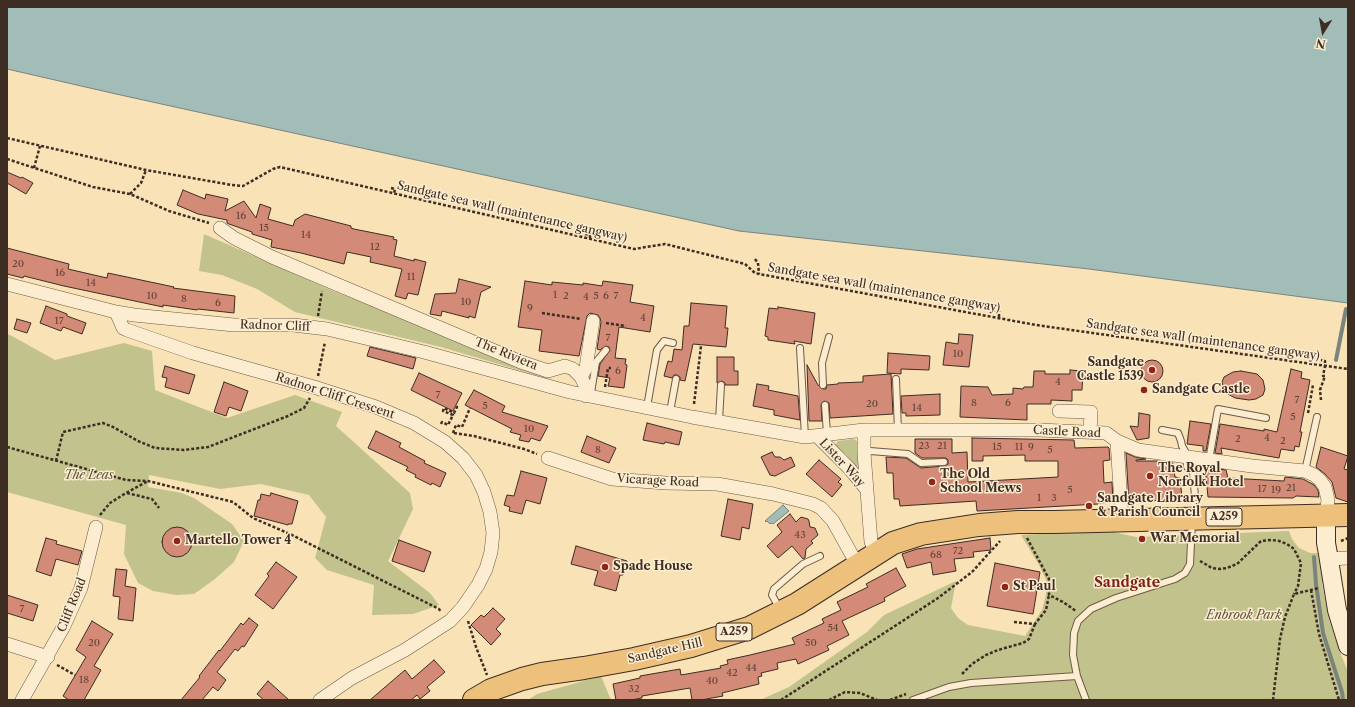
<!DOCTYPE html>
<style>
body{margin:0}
#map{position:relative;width:1355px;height:707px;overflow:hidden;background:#fae2b7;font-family:"Libre Caslon Text",serif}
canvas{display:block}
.frame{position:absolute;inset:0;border:8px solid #3d2d23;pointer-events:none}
.north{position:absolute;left:1303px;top:12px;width:40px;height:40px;-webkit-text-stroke:3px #fcecd0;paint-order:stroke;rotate:191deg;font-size:11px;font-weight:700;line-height:16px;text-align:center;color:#3d2d23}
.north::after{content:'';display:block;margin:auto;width:14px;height:18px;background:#3d2d23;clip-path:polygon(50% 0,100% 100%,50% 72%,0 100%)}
</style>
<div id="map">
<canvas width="1355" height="707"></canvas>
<div class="frame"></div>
<div class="north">N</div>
</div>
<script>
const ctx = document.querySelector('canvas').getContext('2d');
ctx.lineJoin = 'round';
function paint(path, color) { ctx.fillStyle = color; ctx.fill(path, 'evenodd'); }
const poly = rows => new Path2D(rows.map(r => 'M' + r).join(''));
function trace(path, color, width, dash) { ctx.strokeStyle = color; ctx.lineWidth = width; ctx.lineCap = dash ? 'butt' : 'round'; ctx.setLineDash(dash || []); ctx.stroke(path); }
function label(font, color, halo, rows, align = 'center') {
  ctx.font = font + ' "Libre Caslon Text",serif'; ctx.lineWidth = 3; ctx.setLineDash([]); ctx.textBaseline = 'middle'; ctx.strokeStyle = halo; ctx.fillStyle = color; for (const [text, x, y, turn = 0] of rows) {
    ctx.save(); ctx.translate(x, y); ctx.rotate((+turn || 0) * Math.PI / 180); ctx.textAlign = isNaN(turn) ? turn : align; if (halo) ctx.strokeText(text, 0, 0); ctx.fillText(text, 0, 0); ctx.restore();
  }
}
paint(poly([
 [204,234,333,291,550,376,549,379,441,347,295,312,257,289,222,275,199,271],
 [7,334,12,336,55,360,124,343,152,351,155,390,227,418,295,395,342,412,336,426,410,493,413,509,388,561,430,593,439,605,413,614,372,615,374,585,327,570,315,558,326,517,309,495,261,484,220,489,149,475,148,487,182,493,194,498,232,524,244,541,234,562,215,579,194,594,176,595,153,591,138,583,124,554,126,525,7,492],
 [853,439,856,440,858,444,858,467,855,465,846,454,836,447,836,444,838,441],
 [1104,530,1136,537,1289,531,1292,539,1299,548,1310,553,1320,553,1324,574,1322,584,1330,622,1338,647,1348,672,1348,700,760,700,789,687,867,632,884,615,956,581,951,608,958,618,968,625,1025,636,1042,610,1046,595,1046,580,1039,565,1021,535],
 [601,676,611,700,528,700,537,694]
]), '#c1c28c');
const water = poly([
 [7,7,1348,7,1348,303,1089,269,739,231,116,94,7,69,7,7],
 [783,505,789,511,773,524,771,523,770,524,767,521,766,522,765,521,783,505]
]);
paint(water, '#a2bcb8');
trace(water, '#7a837c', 1);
trace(poly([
 [1336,360,1346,309],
 [1314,557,1316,584,1323,633,1342,692,1343,700]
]), '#7a837c', 4);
const building = poly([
 [7,172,21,178,22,177,33,183,26,194,7,183,7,172],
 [183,190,205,199,206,194,228,199,225,211,244,201,256,218,260,204,271,208,268,219,293,226,295,220,305,214,351,226,351,228,354,229,394,237,393,239,397,240,394,256,414,261,414,259,426,262,418,295,408,293,406,299,395,296,402,269,370,262,371,257,347,252,344,264,301,253,271,247,272,240,252,234,252,232,229,224,227,223,227,220,198,214,177,205,183,190],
 [7,248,69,264,68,269,107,278,108,273,174,287,173,288,235,296,234,313,198,309,197,310,163,305,163,307,64,286,24,276,23,278,7,274,7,248],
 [459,279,491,287,481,292,475,318,469,316,469,318,442,311,441,316,430,314,435,294,456,293,459,279],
 [525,281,552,285,552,282,583,285,583,283,602,286,603,281,633,285,630,302,654,306,650,332,619,327,615,358,626,359,625,364,627,365,624,388,608,386,610,378,598,376,600,364,610,350,609,347,606,346,600,350,597,349,601,322,600,318,598,315,590,313,587,316,579,356,539,351,542,330,518,327,525,281],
 [691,303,727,306,725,328,728,328,726,347,693,344,685,381,680,380,680,377,677,375,674,375,672,378,664,376,668,361,672,362,674,349,682,350,684,326,689,326,691,303],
 [46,306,67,314,67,316,86,323,82,334,63,327,61,331,40,323,46,306],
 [778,307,815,313,811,344,794,341,795,344,768,340,768,337,765,336,769,308,778,309,778,307],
 [17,319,31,323,27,333,14,329,17,319],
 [959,334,973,335,969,367,943,365,946,342,958,344,959,334],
 [370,347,416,358,413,369,367,356,370,347],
 [888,353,930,356,929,370,901,369,901,374,887,373,888,353],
 [717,357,734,357,734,371,738,371,738,385,725,385,725,383,722,381,717,383,717,357],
 '1141 371a11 11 0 1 1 22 0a11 11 0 1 1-22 0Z',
 [807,365,818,385,823,389,826,389,827,385,838,384,838,383,863,382,863,376,891,374,893,414,830,418,829,403,824,401,821,405,822,421,809,421,807,365],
 [165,366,195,375,189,394,165,387,167,378,162,377,165,366],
 [1291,369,1302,372,1301,378,1310,380,1300,432,1302,432,1299,447,1295,446,1294,451,1281,449,1279,458,1221,448,1222,454,1215,453,1220,424,1264,431,1264,429,1277,432,1291,369],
 [1070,370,1083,371,1082,390,1072,390,1072,401,1051,400,1051,404,1027,404,1027,420,960,417,961,386,988,387,992,395,1013,394,1013,388,1023,389,1024,387,1033,387,1034,371,1045,371,1045,374,1070,374,1070,370],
 [1241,371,1257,374,1263,380,1265,389,1263,395,1256,399,1249,400,1235,398,1228,394,1223,386,1222,382,1224,377,1233,372,1241,371],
 [419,373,462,393,453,411,411,390,419,373],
 [224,382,248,391,241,411,229,407,226,416,214,412,224,382],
 [757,384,769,386,768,390,798,396,800,420,774,415,774,410,753,406,757,384],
 [474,390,505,406,502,412,548,426,540,441,531,438,529,442,519,440,521,435,510,432,512,429,465,405,474,390],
 [940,394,940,415,906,416,906,413,902,413,901,396,940,394],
 [1139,413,1150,415,1149,438,1137,440,1130,426,1138,427,1139,413],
 [1190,421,1211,424,1206,451,1203,451,1203,446,1187,444,1190,421],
 [647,423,682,432,679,445,665,442,664,444,643,440,647,423],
 [376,431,401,443,399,447,425,461,424,463,446,473,440,487,432,483,431,485,415,477,416,475,406,470,408,467,368,448,376,431],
 [587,436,616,448,609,463,581,452,587,436],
 [972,438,1074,440,1075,448,1108,447,1109,448,1110,460,1103,461,1104,483,1112,482,1113,502,1098,503,1098,504,977,511,976,501,900,506,899,499,894,499,893,473,887,473,886,457,906,458,921,468,944,466,948,464,948,460,946,458,922,458,915,453,915,439,952,439,952,453,967,452,968,482,1058,477,1058,461,1025,461,1025,455,983,456,983,461,972,461,972,438],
 [1321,447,1348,456,1344,469,1348,470,1348,502,1336,498,1332,482,1325,474,1316,467,1321,447],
 [772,452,775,457,780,457,784,460,791,457,795,466,775,476,770,475,761,457,772,452],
 [1126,453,1135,457,1146,459,1136,460,1136,461,1160,461,1173,463,1175,477,1180,478,1182,498,1129,503,1126,453],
 [819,460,841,479,838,482,842,485,832,497,806,474,819,460],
 [1205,467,1226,470,1228,478,1284,481,1285,477,1303,479,1314,485,1318,490,1319,497,1296,496,1293,498,1208,497,1205,467],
 [521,471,547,478,540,504,526,500,522,514,509,511,510,507,504,505,507,495,514,496,521,471],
 [271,493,298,501,292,524,288,524,288,525,254,516,258,500,260,500,261,494,270,496,271,493],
 [728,499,753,504,749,529,742,527,740,540,721,536,728,499],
 [790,514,796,522,801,517,808,519,809,521,810,527,815,528,818,535,811,541,813,543,806,549,805,558,803,559,792,546,778,558,767,546,782,532,777,525,790,514],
 '162 542a15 15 0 1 1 30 0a15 15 0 1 1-30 0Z',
 [46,538,57,541,56,544,82,551,78,565,56,559,51,576,36,571,46,538],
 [990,538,991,550,973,552,974,557,954,559,956,571,933,575,931,562,907,568,902,554,917,549,990,538],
 [399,540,431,552,424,572,392,561,399,540],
 [576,546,627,561,623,575,620,575,616,591,594,585,598,571,571,564,576,546],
 [276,562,297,577,273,609,255,595,269,576,267,574,276,562],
 [995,563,1040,572,1033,614,987,606,995,563],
 [896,568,906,586,884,598,885,601,842,621,849,635,827,646,829,650,798,664,796,659,777,663,778,669,761,673,762,676,758,677,759,684,722,693,723,696,701,700,692,700,690,688,642,696,642,698,631,700,616,700,613,684,640,678,640,676,680,669,681,675,721,668,720,666,728,664,727,660,750,655,795,644,792,638,824,623,822,619,841,610,837,602,868,587,866,584,896,568],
 [116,569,127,570,125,586,136,588,133,621,118,619,120,597,113,596,116,569],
 [7,595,38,605,33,621,7,613,7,595],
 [493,608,505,619,496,629,501,634,491,645,471,625,481,615,484,617,493,608],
 [249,618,258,625,244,647,242,646,238,651,235,649,217,672,226,680,218,691,213,687,202,700,181,700,200,677,199,676,219,650,220,651,241,623,243,625,249,618],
 [92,621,113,634,94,666,101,670,84,700,69,700,63,696,86,657,76,650,92,621],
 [434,660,445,672,427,687,430,691,420,699,417,695,411,700,370,700,405,670,412,679,434,660],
 [268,681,289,700,264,700,257,694,268,681]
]);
paint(building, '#d38a77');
trace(building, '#3d2d23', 1);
const lane = poly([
 [800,348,805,437],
 [896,379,898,431],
 [823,385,822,363,829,337],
 [591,393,596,362,606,350],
 [825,405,827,434],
 [647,407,657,350,664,341,673,343],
 [670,412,676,379],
 [719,421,721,385],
 [1162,430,1178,433,1181,441,1182,446,1188,456],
 [864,453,870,451,908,454,921,463,944,462],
 [1186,457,1187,467,1193,472,1195,497],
 [1209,460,1218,409,1266,418],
 [1305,471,1317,417],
 [780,609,772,595,774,589,803,564,820,556],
 [913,700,949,687,971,683,1077,676],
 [1086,700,1077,676,1073,655,1074,633,1078,621,1091,609,1116,598,1175,579,1185,573,1190,564,1192,522]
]);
const street = poly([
 [220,228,234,238,272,257,521,362,548,371,565,366,573,369,581,377,586,387,586,396],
 [7,284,116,312,134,315,234,325,293,325,327,329,424,352,570,392,692,417,805,437,864,430,1039,430,1106,433,1117,441,1138,450,1252,466,1305,471,1314,475,1320,480,1325,487,1328,500,1326,516],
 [116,312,123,328,127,330,193,353,314,387,376,407,414,423,445,442,463,458,476,475,484,492,490,512,493,533,491,552,486,569,478,585,463,607,450,621,405,650,352,678,320,700],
 [581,377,586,368,593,321],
 [1059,411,1091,412,1090,432],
 [864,430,864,453,871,542,877,553],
 [817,436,849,468,867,490],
 [1117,441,1122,520],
 [548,458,612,479,666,483,717,484,773,494,813,504,821,508,833,521,858,566],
 [1330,559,1348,558],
 [7,644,48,657],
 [22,700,64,626,81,588,96,527]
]);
const secondary = poly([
 [1326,516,1326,543,1328,554,1337,610,1348,646]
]);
const highway = poly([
 [474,700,491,690,522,679,542,674,584,668,634,659,691,646,749,628,797,604,893,543,921,534,979,525,1018,522,1054,522,1348,515]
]);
trace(lane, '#6c5a48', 8);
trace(street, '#6c5a48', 14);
trace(secondary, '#3d2d23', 20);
trace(highway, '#3d2d23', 24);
trace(poly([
 [7,138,146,170,232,185,243,186,273,169,280,167,634,249,665,244,745,264,755,273,759,274,1036,325,1348,369],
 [7,159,93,187,130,194,169,211,209,223],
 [34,168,40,146],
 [391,188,395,189,394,194],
 [130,194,141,183,146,170],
 [585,234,590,235,590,240],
 [755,259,758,263,759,274],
 [992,310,999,311,999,318],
 [542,313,581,319],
 [318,316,322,291],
 [606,323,626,326],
 [318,376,325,342],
 [605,387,608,368,611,368],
 [1321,400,1320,390,1325,376,1323,376,1325,366,1325,361,1321,360],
 [694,404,701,346],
 [1308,413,1313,385],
 [441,424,442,422,448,425,453,415,443,411,444,408,454,413,457,407,456,406],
 [453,433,456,425,462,427,470,408],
 [454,433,474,436,524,449,537,454],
 [7,447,126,480,148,481,233,502,253,518,292,535,439,609,441,612],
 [56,461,63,432,103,423,113,427,138,441,155,448,184,450,208,447,288,416,304,408,310,398],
 [127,493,152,499,159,508],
 [100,515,110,503,126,493,148,481],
 [1027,538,1049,579,1049,595,1063,602,1076,611],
 [1341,541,1348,538],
 [1200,561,1212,568,1220,569,1227,568,1237,564,1261,541,1272,540,1279,541,1287,544,1294,549,1301,563,1298,586,1294,594],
 [1311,590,1319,634,1339,700],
 [468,621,476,647,487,675],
 [1014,622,1035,624,1046,610,1049,595],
 [57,665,75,675],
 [962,674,972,664,986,655,998,650,1023,643,1029,639,1035,624],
 [781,700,938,598,972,572,1000,541],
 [829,700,845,692,860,693,877,700],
 [890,700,906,694],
 [1273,700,1280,639,1285,617,1294,594,1319,588]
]), '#3d2d23', 2.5, [3, 2]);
trace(lane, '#fcecd0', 6);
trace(street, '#fcecd0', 13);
trace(secondary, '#fcecd0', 18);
trace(highway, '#edc17c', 22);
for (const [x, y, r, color] of [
 [1152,370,4,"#8f2418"],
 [1144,390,4,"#8f2418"],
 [1150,476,4,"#8f2418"],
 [932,482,4,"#8f2418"],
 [1089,506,4,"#8f2418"],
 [1142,539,4,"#8f2418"],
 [177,541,4,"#8f2418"],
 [605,567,4,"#8f2418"],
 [1005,587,4,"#8f2418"]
]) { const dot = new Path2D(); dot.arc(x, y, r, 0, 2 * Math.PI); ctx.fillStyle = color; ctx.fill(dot); trace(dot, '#fcecd0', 1.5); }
label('10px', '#624438', null, [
 ["16",241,216],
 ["15",264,228],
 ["14",306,235],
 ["12",375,247],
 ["20",18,264],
 ["16",60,273],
 ["11",411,277],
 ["14",91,283],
 ["1",555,295],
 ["10",152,296],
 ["2",566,296],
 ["5",596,296],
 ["6",606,296],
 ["7",616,296],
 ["4",586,297],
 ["8",184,299],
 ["10",466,302],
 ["6",218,303],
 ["9",530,308],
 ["4",643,318],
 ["17",59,321],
 ["7",608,338],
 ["10",958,354],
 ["6",618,371],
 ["4",1058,382],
 ["7",438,395],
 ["7",1297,400],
 ["8",974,403],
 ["6",1008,403],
 ["20",872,404],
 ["5",485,406],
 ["14",917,408],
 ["5",1293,417],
 ["10",529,429],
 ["4",1267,438],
 ["2",1238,439],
 ["2",1283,441],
 ["23",924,446],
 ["21",942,446],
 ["15",997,447],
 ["11",1019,447],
 ["9",1031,447],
 ["8",598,450],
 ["5",1050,450],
 ["21",1291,488],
 ["17",1262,489],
 ["5",1070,490],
 ["19",1276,490],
 ["1",1039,498],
 ["3",1054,498],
 ["43",800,535],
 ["72",958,551],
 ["68",936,555],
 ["7",22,609],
 ["54",833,628],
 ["20",94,643],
 ["50",811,643],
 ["44",751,668],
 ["42",732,673],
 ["18",84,680],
 ["40",712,681],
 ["32",634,689]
]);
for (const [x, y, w] of [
 [1224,517,36],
 [734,632,36]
]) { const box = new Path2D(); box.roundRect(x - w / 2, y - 9, w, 18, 3); ctx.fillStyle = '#fcecd0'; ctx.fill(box); trace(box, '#3d2d23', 1); }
label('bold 11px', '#3d2d23', null, [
 ["A259",1224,517],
 ["A259",734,632]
]);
label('12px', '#3d2d23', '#fcecd0', [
 ["Sandgate sea wall (maintenance gangway)",512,212,13],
 ["Sandgate sea wall (maintenance gangway)",884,288,10],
 ["Radnor Cliff",275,326,2],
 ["Sandgate sea wall (maintenance gangway)",1203,340,8],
 ["The Riviera",506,354,22],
 ["Radnor Cliff Crescent",335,396,18],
 ["Castle Road",1067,432,3],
 ["Lister Way",842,463,47],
 ["Vicarage Road",658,481,3],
 ["Cliff Road",72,605,-68],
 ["Sandgate Hill",665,651,-13]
]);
label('bold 12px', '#3d2d23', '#fcecd0', [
 ["Sandgate",1144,363,"right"],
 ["Castle 1539",1144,377,"right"],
 ["Sandgate Castle",1152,390],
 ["The Royal",1158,469],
 ["Norfolk Hotel",1158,483],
 ["The Old",940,475],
 ["School Mews",940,489],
 ["Sandgate Library",1097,499],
 ["& Parish Council",1097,513],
 ["War Memorial",1150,539],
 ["Martello Tower 4",185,541],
 ["Spade House",613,567],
 ["St Paul",1013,587]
], 'left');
label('italic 12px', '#5e523d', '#fcecd0', [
 ["The Leas",89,476],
 ["Enbrook Park",1244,616]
]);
label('bold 14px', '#7a1f14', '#fcecd0', [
 ["Sandgate",1127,583]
]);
</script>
